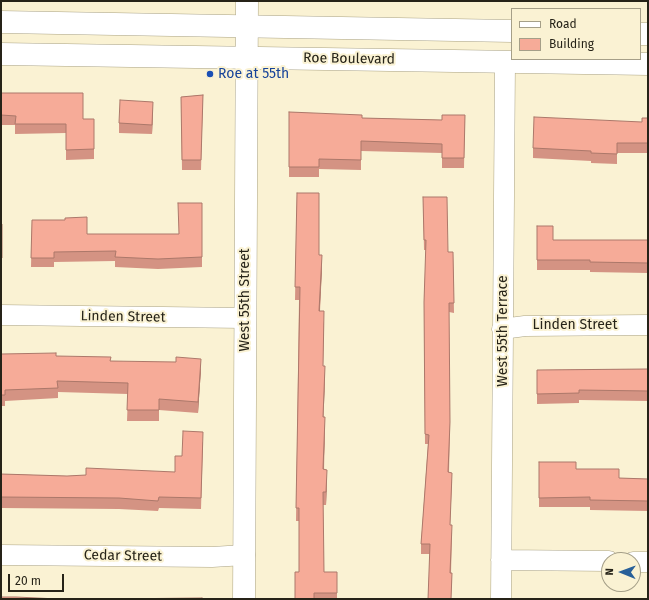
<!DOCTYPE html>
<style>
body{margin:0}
#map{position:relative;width:649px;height:600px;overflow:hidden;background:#faf2d3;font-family:"Fira Sans",sans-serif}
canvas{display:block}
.frame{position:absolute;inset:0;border:2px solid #262318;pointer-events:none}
.legend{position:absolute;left:511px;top:8px;width:130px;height:52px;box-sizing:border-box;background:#faf2d3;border:1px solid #a59f88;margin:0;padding:5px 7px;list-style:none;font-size:12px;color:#262318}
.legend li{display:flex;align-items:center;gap:8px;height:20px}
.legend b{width:20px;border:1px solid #a59f88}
.north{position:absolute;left:601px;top:552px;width:40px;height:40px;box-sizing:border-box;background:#faf2d3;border:1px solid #a59f88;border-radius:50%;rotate:271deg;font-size:11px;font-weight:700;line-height:16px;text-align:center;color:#262318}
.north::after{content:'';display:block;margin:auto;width:14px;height:18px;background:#296099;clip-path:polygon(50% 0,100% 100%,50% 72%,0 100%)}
.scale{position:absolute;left:8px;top:574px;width:56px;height:18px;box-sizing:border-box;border:2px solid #262318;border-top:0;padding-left:5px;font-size:12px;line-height:14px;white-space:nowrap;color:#262318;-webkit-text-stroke:3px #faf2d3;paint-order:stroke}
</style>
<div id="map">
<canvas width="649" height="600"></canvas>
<div class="frame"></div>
<ul class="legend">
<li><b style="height:5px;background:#fff"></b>Road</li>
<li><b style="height:11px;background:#f6ab98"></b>Building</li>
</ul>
<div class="north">N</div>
<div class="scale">20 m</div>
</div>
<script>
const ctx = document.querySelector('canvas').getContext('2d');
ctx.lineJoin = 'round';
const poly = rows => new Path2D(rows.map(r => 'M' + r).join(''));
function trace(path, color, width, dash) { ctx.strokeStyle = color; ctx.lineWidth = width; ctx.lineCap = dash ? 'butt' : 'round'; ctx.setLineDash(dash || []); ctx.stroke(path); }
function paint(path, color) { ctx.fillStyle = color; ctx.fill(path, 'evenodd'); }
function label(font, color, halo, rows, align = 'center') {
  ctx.font = font + ' "Fira Sans",sans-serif'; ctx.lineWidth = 4; ctx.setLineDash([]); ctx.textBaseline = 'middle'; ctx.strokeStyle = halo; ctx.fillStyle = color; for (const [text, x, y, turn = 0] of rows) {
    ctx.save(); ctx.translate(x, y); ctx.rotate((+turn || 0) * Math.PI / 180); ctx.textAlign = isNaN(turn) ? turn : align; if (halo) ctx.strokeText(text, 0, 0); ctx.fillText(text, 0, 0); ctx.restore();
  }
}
const street = poly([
 [1,315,244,318],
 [502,329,525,326,648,325],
 [1,555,212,557,245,555],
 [501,560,609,561],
 [633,562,648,562],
 [501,599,505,62]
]);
const secondary = poly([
 [244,599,247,1]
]);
const primary = poly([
 [1,22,512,31],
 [640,34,648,34],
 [1,54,648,64]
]);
trace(street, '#aaa385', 21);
trace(secondary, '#aaa385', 23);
trace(primary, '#aaa385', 23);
trace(street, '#fff', 20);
trace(secondary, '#fff', 22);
trace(primary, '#fff', 22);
paint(poly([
 [1,93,83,119,94,119,94,159,66,160,66,133,15,134,15,125,1,125],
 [203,95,201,170,182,170,181,97],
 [153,112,152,134,119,133,119,123],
 [289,112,362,118,442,120,465,115,464,168,442,168,442,153,361,151,361,170,319,169,319,177,289,177],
 [648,118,648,153,617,153,617,164,591,163,591,161,533,158,533,148,642,122],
 [297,193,319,255,322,268,320,311,324,324,323,366,325,379,323,417,325,430,324,470,327,482,326,505,323,505,324,572,337,572,337,599,295,599,299,572,299,521,296,521,299,300,295,300],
 [423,197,448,252,453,252,454,313,449,312,450,432,449,472,452,482,450,525,452,535,451,573,452,582,451,599,428,599,430,554,421,554,421,544,428,444,425,444,424,302,426,250,424,250],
 [202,203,202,267,158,269,115,267,115,261,54,262,54,267,31,267,32,220,87,234,179,234],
 [1,224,2,224,2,268,1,268],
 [537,226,553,240,648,240,648,273,590,272,590,270,537,270],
 [1,354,56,356,201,369,198,413,159,410,159,421,127,421,128,394,58,392,58,398,5,401,5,406,1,406],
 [648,369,648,401,579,400,579,403,537,404,537,370],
 [203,442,201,509,159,508,158,511,119,509,1,508,1,474,67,476,175,472,182,456],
 [539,462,576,469,619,478,648,479,648,511,590,510,590,507,539,507]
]), '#d49383');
paint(poly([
 [153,102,153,112,152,134,152,125],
 [322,255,322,268,319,324,319,311],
 [201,359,201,369,198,413,198,402],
 [325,366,325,379,323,430,323,417],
 [325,417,325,430,323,482,323,469],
 [327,470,327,482,326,505,326,492]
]), '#ac786a');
const building = poly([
 [1,93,83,93,83,119,94,119,94,149,66,150,66,124,15,124,16,116,1,115,1,93],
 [203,95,201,160,182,160,181,97,203,95],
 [120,100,153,102,152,125,119,123,120,100],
 [289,112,362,115,362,118,442,120,442,115,465,115,464,158,442,158,442,144,361,141,361,160,319,159,319,167,289,167,289,112],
 [534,117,642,122,642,118,648,118,648,143,617,143,617,154,591,153,591,151,533,148,534,117],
 [297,193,319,193,319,255,322,255,319,311,324,311,323,366,325,366,323,417,325,417,323,469,327,470,326,492,323,492,324,572,337,572,337,593,314,593,314,599,295,599,295,572,299,572,299,508,296,508,300,287,295,287,297,193],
 [423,197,447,197,448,252,453,252,454,303,449,303,450,422,448,472,452,473,450,525,452,525,450,573,452,573,451,599,428,599,430,544,421,544,429,435,425,434,424,302,426,240,424,240,423,197],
 [178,203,202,203,202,257,158,259,115,257,116,251,54,252,54,258,31,258,32,220,65,220,65,218,87,217,87,234,179,234,178,203],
 [1,224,2,224,2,258,1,258,1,224],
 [537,226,553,226,553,240,648,240,648,263,590,262,590,260,537,260,537,226],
 [56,353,56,356,111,357,110,361,176,362,176,357,201,359,198,402,159,399,159,410,127,410,128,383,57,381,58,388,5,390,5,395,1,395,1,354,56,353],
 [648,369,648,391,579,390,579,393,537,394,537,370,648,369],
 [183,431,203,432,201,498,159,497,158,501,119,498,1,497,1,474,67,476,86,475,86,468,175,472,175,456,182,456,183,431],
 [539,462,576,462,576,469,619,469,619,478,648,479,648,501,590,500,590,497,539,498,539,462],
 [1,597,16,597,58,599,1,599,1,597],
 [202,598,202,599,108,599,202,598]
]);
paint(building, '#f6ab98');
trace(building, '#ac786a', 1);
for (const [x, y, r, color] of [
 [210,74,4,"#1a4fb4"]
]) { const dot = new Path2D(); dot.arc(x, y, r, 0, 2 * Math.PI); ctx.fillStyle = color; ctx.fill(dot); trace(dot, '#faf2d3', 1.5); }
label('14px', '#262318', '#faf2d3', [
 ["Roe Boulevard",349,59,1],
 ["West 55th Street",245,300,-90],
 ["Linden Street",123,317,1],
 ["Linden Street",575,325],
 ["West 55th Terrace",503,331,-90],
 ["Cedar Street",123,556,1]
]);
label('14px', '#164399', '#faf2d3', [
 ["Roe at 55th",218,74]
], 'left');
</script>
